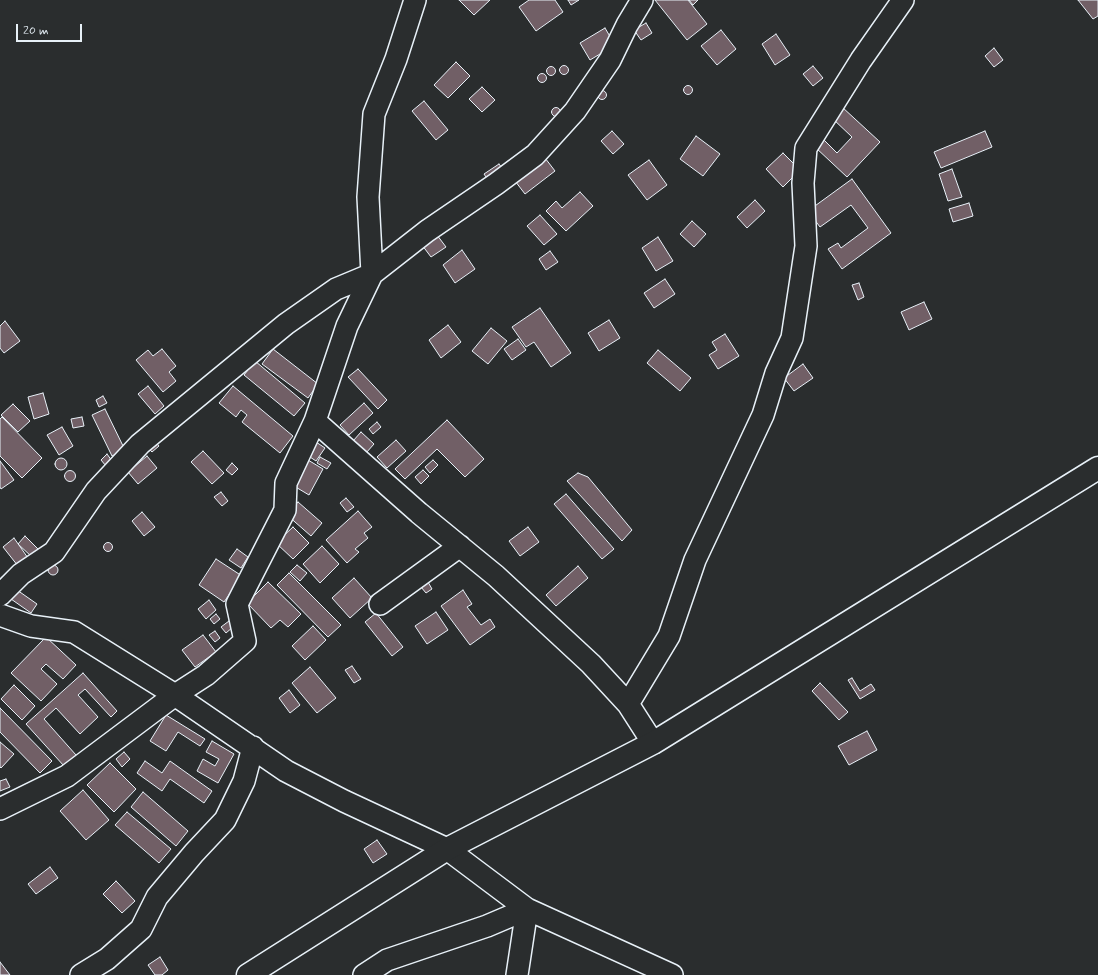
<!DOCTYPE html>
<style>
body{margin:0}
#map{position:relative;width:1098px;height:975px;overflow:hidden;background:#2a2d2e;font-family:Mynerve,sans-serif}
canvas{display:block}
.scale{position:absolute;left:16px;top:24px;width:66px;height:18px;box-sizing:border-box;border:2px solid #e8f1f8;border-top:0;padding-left:5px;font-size:12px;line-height:14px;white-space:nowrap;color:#e8f1f8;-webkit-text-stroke:3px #2a2d2e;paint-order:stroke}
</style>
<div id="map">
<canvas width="1098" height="975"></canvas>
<div class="scale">20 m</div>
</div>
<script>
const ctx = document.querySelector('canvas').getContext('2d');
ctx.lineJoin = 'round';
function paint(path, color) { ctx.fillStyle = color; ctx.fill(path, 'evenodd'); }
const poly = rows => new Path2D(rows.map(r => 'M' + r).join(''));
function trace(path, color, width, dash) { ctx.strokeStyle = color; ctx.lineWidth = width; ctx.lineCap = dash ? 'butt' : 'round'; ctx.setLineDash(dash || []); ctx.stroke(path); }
const building = poly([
 [459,0,490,0,474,15,459,0],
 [529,0,555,0,563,12,536,31,519,7,529,0],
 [568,0,579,0,571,5,568,0],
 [655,0,688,0,707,24,687,40,655,0],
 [689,0,698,0,693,5,689,0],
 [1078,0,1098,0,1098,16,1093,19,1078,0],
 [646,23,652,33,641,40,634,30,646,23],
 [605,28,615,45,590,60,580,43,605,28],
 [721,30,736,49,717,65,701,46,721,30],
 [776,34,790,55,775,65,762,44,776,34],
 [994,48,1003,60,994,67,985,56,994,48],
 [456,62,470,76,448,98,434,85,456,62],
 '559.5 70a4.5 4.5 0 1 1 9 0a4.5 4.5 0 1 1-9 0Z',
 [813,66,823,78,813,86,803,74,813,66],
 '546.5 71a4.5 4.5 0 1 1 9 0a4.5 4.5 0 1 1-9 0Z',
 '537.5 78a4.5 4.5 0 1 1 9 0a4.5 4.5 0 1 1-9 0Z',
 '683.5 90a4.5 4.5 0 1 1 9 0a4.5 4.5 0 1 1-9 0Z',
 [482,87,495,100,482,112,469,99,482,87],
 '597.5 95a4.5 4.5 0 1 1 9 0a4.5 4.5 0 1 1-9 0Z',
 [424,101,448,130,436,140,412,111,424,101],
 [842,107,880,142,847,177,815,147,823,139,837,153,852,137,832,118,842,107],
 '551.5 112a4.5 4.5 0 1 1 9 0a4.5 4.5 0 1 1-9 0Z',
 [612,131,624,144,613,154,601,141,612,131],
 [985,131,992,147,941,168,934,152,985,131],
 [696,136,720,154,703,176,680,159,696,136],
 [783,153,800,170,783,187,766,169,783,153],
 [542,154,555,171,525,194,512,177,542,154],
 [649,160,667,185,647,200,628,175,649,160],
 [499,164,505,172,490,183,484,174,499,164],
 [952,169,962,197,948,201,939,174,952,169],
 [852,179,891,233,842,269,828,249,838,243,841,248,868,228,851,205,820,227,808,211,852,179],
 [580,192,593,206,566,231,546,211,556,201,562,208,580,192],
 [755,200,765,211,747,228,737,217,755,200],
 [969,203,973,216,953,222,949,209,969,203],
 [540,215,557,234,544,245,527,226,540,215],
 [692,221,706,234,694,247,680,234,692,221],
 [437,235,446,247,431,257,422,245,437,235],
 [658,237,673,261,656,271,642,248,658,237],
 [462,250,475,269,455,283,443,265,462,250],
 [550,251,558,262,546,270,539,259,550,251],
 [665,279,675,294,654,308,644,293,665,279],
 [859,283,864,297,858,300,852,285,859,283],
 [924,302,932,319,909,330,901,312,924,302],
 [540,308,571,353,551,367,534,342,526,347,512,327,540,308],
 [609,320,620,338,599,351,588,333,609,320],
 [5,321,20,341,4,353,0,348,0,326,5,321],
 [448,325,461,342,441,358,429,340,448,325],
 [491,328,507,341,488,364,472,351,491,328],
 [725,334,739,356,718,369,709,355,717,350,712,342,725,334],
 [518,339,526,350,512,360,504,349,518,339],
 [162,349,176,366,169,372,176,381,163,392,136,360,148,350,153,356,162,349],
 [273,349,318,384,308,398,262,364,273,349],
 [658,350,691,378,680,391,647,363,658,350],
 [255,361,305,403,294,416,244,375,255,361],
 [803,364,813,378,794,391,784,378,803,364],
 [358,369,387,400,378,409,348,377,358,369],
 [148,386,164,406,155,414,138,394,148,386],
 [233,386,293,436,280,453,242,422,247,415,241,410,236,417,219,403,233,386],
 [43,393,49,414,34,419,28,397,43,393],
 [103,396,107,403,99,407,96,400,103,396],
 [364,403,373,413,349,435,340,425,364,403],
 [13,404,30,421,18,432,1,415,13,404],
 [105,409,125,450,112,456,92,415,105,409],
 [2,417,42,458,22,478,0,456,0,419,2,417],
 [82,417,84,426,73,428,71,419,82,417],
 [447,420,484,459,465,477,437,449,405,479,395,469,447,420],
 [377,422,381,427,373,434,369,429,377,422],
 [62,427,73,446,59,455,47,435,62,427],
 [361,432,374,444,366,453,353,441,361,432],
 [154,440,159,446,152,452,147,447,154,440],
 [396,440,406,451,387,468,377,457,396,440],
 [316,442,325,448,316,461,307,455,316,442],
 [203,451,224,473,212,484,191,462,203,451],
 [107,454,112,461,106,466,101,460,107,454],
 [147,456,157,468,138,484,128,472,147,456],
 [320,457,331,463,327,469,317,463,320,457],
 '55 464a6 6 0 1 1 12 0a6 6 0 1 1-12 0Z',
 [308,460,323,469,309,495,294,486,308,460],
 [433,460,438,465,430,473,425,467,433,460],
 [0,461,14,480,1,489,0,487,0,461],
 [232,463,238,469,232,475,226,470,232,463],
 [423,470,429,476,421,484,415,477,423,470],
 '64.5 476a5.5 5.5 0 1 1 11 0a5.5 5.5 0 1 1-11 0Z',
 [578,473,588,477,632,530,622,541,567,481,578,473],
 [221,492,228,501,222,506,214,497,221,492],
 [566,494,614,549,602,559,554,504,566,494],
 [346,498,354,507,347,512,340,503,346,498],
 [298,502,322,523,311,536,287,515,298,502],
 [358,511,372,527,364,533,368,538,355,549,359,552,347,563,326,540,358,511],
 [142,512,155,527,144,536,132,521,142,512],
 [293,527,309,543,293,559,276,543,293,527],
 [528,527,539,542,520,556,509,541,528,527],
 [25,536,39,550,32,557,18,544,25,536],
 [14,538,28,558,18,566,3,547,14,538],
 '103.5 547a4.5 4.5 0 1 1 9 0a4.5 4.5 0 1 1-9 0Z',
 [322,546,339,564,320,583,303,564,322,546],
 [237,549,248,557,241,568,229,560,237,549],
 [216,559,242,576,224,602,199,585,216,559],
 [297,565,307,573,300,581,290,572,297,565],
 '48 570a5 5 0 1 1 10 0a5 5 0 1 1-10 0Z',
 [578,566,588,578,556,606,546,595,578,566],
 [289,573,341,625,328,637,277,585,289,573],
 [354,578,372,598,350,618,332,598,354,578],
 [268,582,301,614,288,627,280,620,271,628,247,603,268,582],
 [428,582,432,589,426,593,421,587,428,582],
 [17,590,37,604,31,613,11,599,17,590],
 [463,590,472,604,467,607,481,625,490,619,495,627,470,645,441,606,463,590],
 [209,600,216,610,206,619,198,609,209,600],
 [436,612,448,630,427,644,415,626,436,612],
 [376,613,403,647,392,656,365,622,376,613],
 [216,614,220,619,214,624,210,619,216,614],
 [229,621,233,627,226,633,221,627,229,621],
 [313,626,326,640,305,660,292,646,313,626],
 [215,631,220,638,215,642,209,635,215,631],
 [203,635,216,652,195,667,182,650,203,635],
 [46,637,76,665,63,679,46,664,41,669,57,684,41,701,11,673,46,637],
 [352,666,361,679,354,683,345,670,352,666],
 [310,667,336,698,317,713,292,683,310,667],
 [83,673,117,711,111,717,85,689,78,695,98,717,80,734,56,708,44,719,76,755,64,766,26,724,83,673],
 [852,678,860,691,871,684,875,690,860,699,848,680,852,678],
 [820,683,848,712,839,720,812,691,820,683],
 [14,685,35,706,22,720,1,699,14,685],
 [289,690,300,705,290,713,279,698,289,690],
 [0,708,52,761,40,773,0,732,0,708],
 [166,715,205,739,200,746,178,732,166,751,150,741,166,715],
 [867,731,877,750,849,765,838,746,867,731],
 [212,741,234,754,218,783,197,771,203,759,215,766,219,759,206,752,212,741],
 [0,742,14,754,1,768,0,767,0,742],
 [124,752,130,759,122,767,116,759,124,752],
 [145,761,162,773,170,761,212,791,204,803,170,779,162,791,137,773,145,761],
 [110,763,136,789,114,812,87,785,110,763],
 [6,779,10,787,0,791,0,781,6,779],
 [83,790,109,820,86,840,60,811,83,790],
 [143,792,188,831,176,846,131,807,143,792],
 [127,812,171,849,159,863,115,825,127,812],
 [377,840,387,854,373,863,364,849,377,840],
 [50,867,58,878,36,894,28,884,50,867],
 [116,881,135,901,122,913,103,894,116,881],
 [160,957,168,970,162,975,155,975,148,965,160,957],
 [0,962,10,975,0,975,0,962]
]);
paint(building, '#715f66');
trace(building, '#e8f1f8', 1);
const minor = poly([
 [415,0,396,59,374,114,368,197,372,274,347,326,315,421,419,513,496,576,591,664,628,704,653,743],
 [0,595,21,574,54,552,96,491,140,444,286,324,336,289,372,274,427,231,496,184,535,155,575,111,610,60,627,25,642,0],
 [380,604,460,546],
 [0,615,31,626,74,632,175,695,286,771,344,801,447,849,527,909,672,975],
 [628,704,669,636,695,560,763,415,776,373,792,338,806,246,803,183,806,148,861,60,903,0],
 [0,809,67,776,175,695,206,675,245,641,237,604,285,510,286,483,315,421],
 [81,975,107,959,141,929,157,897,194,853,225,820,244,781,253,747],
 [364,975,387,960,487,926,527,909],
 [517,975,527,909]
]);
const major = poly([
 [248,975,447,849,653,743,1098,468]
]);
trace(minor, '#e8f1f8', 24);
trace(major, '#e8f1f8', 25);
trace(minor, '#2a2d2e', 21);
trace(major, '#2a2d2e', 22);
</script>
